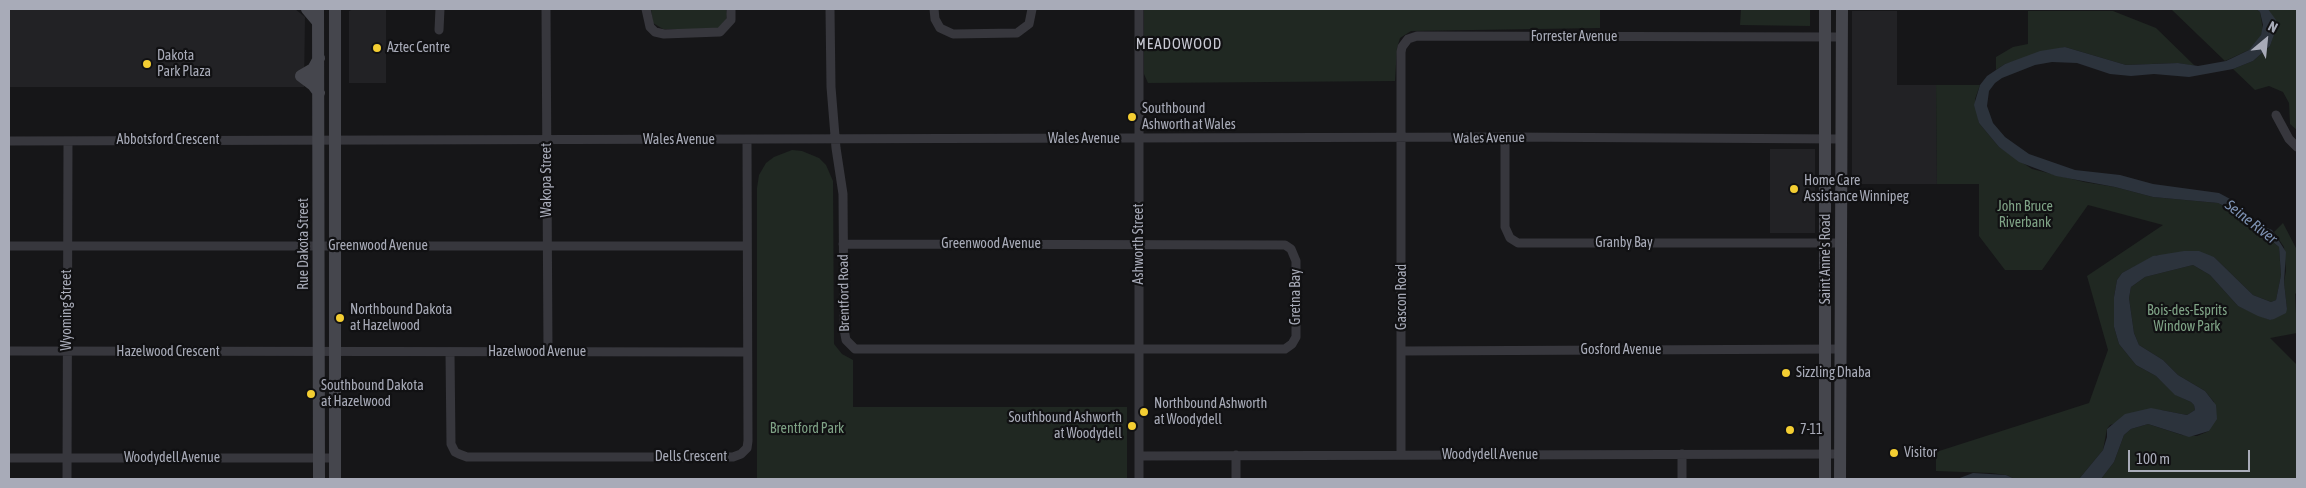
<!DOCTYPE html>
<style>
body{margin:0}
#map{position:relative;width:2306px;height:488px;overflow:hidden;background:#161618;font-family:"Asap Condensed",sans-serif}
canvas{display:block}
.frame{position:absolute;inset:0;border:10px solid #a8abb8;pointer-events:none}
.north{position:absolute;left:2241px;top:15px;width:50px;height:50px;-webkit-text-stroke:4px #111113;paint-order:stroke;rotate:28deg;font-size:14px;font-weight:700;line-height:20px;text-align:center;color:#a8abb8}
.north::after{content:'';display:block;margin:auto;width:18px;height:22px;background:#a8abb8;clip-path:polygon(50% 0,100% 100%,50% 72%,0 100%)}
.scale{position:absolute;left:2128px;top:450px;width:122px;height:22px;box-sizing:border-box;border:2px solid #a8abb8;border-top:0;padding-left:6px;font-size:15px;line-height:18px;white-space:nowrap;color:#a8abb8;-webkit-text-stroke:4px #111113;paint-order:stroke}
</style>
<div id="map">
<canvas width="2306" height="488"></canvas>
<div class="frame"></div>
<div class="north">N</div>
<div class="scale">100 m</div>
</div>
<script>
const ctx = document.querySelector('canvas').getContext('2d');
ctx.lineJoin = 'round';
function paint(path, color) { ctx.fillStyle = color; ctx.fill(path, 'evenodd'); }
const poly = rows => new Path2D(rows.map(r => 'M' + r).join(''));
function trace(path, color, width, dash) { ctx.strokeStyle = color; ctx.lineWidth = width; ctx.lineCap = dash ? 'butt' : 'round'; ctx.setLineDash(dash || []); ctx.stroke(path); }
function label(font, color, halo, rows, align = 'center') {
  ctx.font = font + ' "Asap Condensed",sans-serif'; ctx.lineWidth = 4.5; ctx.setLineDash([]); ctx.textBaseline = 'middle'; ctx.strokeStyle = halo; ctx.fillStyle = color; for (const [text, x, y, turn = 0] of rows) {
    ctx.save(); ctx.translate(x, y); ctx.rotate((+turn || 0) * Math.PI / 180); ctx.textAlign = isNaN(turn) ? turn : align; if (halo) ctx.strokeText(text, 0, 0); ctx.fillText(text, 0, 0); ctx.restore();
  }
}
paint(poly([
 [9,9,295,9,305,17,304,87,9,87],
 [354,9,386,9,386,83,349,83,349,11],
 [1852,11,1897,11,1897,85,1936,85,1937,184,1852,184],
 [1770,149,1815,149,1815,233,1770,233]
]), '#222225');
paint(poly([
 [651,9,726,9,727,14,726,19,719,28,716,29,663,29,653,23],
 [1144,9,1600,9,1600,28,1411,31,1400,38,1397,48,1395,81,1148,83,1144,74],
 [1741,9,1810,9,1810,26,1740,25],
 [2171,9,2256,9,2260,12,2263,30,2259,40,2249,50,2225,61],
 [2268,9,2297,9,2297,130,2290,124,2289,103,2283,92,2269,86,2255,90,2233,69,2253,61,2270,46,2277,24],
 [2028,11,2113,11,2156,28,2195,66,2178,63,2126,65,2065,47,2005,64,1996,70,1996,57,2013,47,2028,44],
 [1936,85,1980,85,1975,99,1979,123,1999,147,2032,169,2084,182,2115,187,2153,197,2218,203,2238,213,2279,247,2281,275,2276,300,2271,302,2253,295,2214,257,2157,255,2122,273,2117,280,2114,297,2114,327,2119,344,2136,365,2156,376,2176,395,2191,402,2194,405,2195,410,2187,415,2161,410,2110,425,2107,429,2103,450,2079,479,2015,479,2006,475,1991,473,1936,471,1936,452,2089,403,2108,350,2087,276,2163,225,2088,205,2042,270,2005,270,1979,236,1979,184,1937,184],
 [792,150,802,151,819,158,826,165,833,181,834,344,842,354,853,360,853,407,1127,407,1127,479,757,479,757,188,759,175,766,163,774,157],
 [2283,223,2297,250,2297,292,2295,294,2297,333,2270,338,2297,365,2297,479,2101,479,2114,462,2124,435,2131,429,2148,424,2182,435,2197,436,2209,431,2214,402,2205,391,2178,375,2163,360,2139,345,2134,333,2129,298,2131,287,2145,277,2193,265,2210,275,2238,306,2270,320,2287,309,2284,282,2286,271,2284,247,2274,232]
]), '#202822');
paint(poly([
 [2256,9,2268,9,2276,20,2276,29,2270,46,2253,61,2233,69,2189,77,2154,74,2131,76,2110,74,2077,63,2052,62,2035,65,2002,78,1995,83,1989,91,1987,106,1993,123,2005,137,2029,154,2075,170,2120,175,2153,184,2219,193,2232,200,2234,205,2255,223,2272,230,2286,252,2284,282,2287,309,2286,313,2274,319,2270,320,2258,316,2238,306,2210,275,2193,265,2145,277,2131,287,2129,298,2134,333,2139,345,2163,360,2178,375,2205,391,2216,405,2217,419,2209,431,2189,437,2148,424,2131,429,2124,435,2114,462,2101,479,2079,479,2103,450,2107,437,2107,429,2125,414,2151,408,2187,415,2195,410,2194,405,2191,402,2175,395,2156,376,2136,365,2119,344,2114,327,2114,297,2117,280,2122,273,2153,256,2184,251,2199,251,2214,257,2253,295,2271,302,2276,300,2281,275,2279,247,2238,213,2218,203,2153,197,2115,187,2056,176,2019,162,1999,147,1979,123,1974,105,1980,85,1987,76,2005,64,2040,51,2065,47,2126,65,2178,63,2198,66,2226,61,2249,50,2261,35,2263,25,2260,12],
 [1973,473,2006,475,2015,479,1957,479]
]), '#2c333c');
trace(poly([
 [546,9,548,352],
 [646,9,650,27,655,32,664,34,720,32,731,20,731,9],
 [830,9,831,87,836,148,843,194,844,329,846,340,855,349,1285,349,1292,344,1296,337,1296,261,1291,249,1285,245,843,244],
 [934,9,935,19,940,28,953,34,1017,33,1029,24,1032,9],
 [1139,9,1139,479],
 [439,30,440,9],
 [2276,115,2289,139,2297,147],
 [1505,137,1505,227,1510,238,1518,243,1841,243],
 [9,141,1505,137,1842,139],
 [9,246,747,246],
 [9,351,747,352],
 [1402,351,1841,349],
 [450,352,451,444,455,452,459,454,467,457,733,457,741,454,747,448,748,441,747,140],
 [1401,455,1401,52,1402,47,1408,39,1417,36,1842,37],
 [1140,456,1840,454],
 [9,458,335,458],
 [67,479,68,141],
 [1236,479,1236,455],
 [1682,479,1682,454]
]), '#37373d', 9);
trace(poly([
 [307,9,318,22],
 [318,9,319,479],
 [335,9,335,479],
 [319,58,313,69,301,76,313,85,319,93],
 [1825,479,1825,9],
 [1840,479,1842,9]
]), '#45464d', 12);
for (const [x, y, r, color] of [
 [377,48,5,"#f4ce32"],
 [147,64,5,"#f4ce32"],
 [1132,117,5,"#f4ce32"],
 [1794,189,5,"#f4ce32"],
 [340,318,5,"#f4ce32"],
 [1786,373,5,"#f4ce32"],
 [311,394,5,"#f4ce32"],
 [1144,412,5,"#f4ce32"],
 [1132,426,5,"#f4ce32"],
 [1790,430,5,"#f4ce32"],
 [1894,453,5,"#f4ce32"]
]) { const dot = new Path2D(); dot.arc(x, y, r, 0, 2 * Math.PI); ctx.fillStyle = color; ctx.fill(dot); trace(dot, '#111113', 2); }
label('14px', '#a8abb8', '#111113', [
 ["Forrester Avenue",1574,37],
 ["Wales Avenue",1489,138,-1],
 ["Wales Avenue",1084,139],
 ["Abbotsford Crescent",168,140],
 ["Wales Avenue",679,140],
 ["Wakopa Street",547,180,-90],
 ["Granby Bay",1624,243],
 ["Rue Dakota Street",304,244,-90],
 ["Greenwood Avenue",991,244],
 ["Ashworth Street",1139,244,-90],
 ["Greenwood Avenue",378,246],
 ["Saint Anne's Road",1826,259,-90],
 ["Brentford Road",844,293,-91],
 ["Gretna Bay",1296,297,-90],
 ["Gascon Road",1402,297,-90],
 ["Wyoming Street",67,310,-90],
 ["Gosford Avenue",1621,350],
 ["Hazelwood Crescent",168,352],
 ["Hazelwood Avenue",537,352],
 ["Woodydell Avenue",1490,455],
 ["Dells Crescent",691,457],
 ["Woodydell Avenue",172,458]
]);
label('14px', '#a8abb8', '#111113', [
 ["Aztec Centre",387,48],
 ["Dakota",157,56],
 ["Park Plaza",157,72],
 ["Southbound",1142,109],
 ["Ashworth at Wales",1142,125],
 ["Home Care",1804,181],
 ["Assistance Winnipeg",1804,197],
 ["Northbound Dakota",350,310],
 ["at Hazelwood",350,326],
 ["Sizzling Dhaba",1796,373],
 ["Southbound Dakota",321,386],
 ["at Hazelwood",321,402],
 ["Northbound Ashworth",1154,404],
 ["at Woodydell",1154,420],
 ["Southbound Ashworth",1122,418,"right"],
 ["at Woodydell",1122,434,"right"],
 ["7-11",1800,430],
 ["Visitor",1904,453]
], 'left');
label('14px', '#7fa386', '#111113', [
 ["John Bruce",2025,207],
 ["Riverbank",2025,223],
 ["Bois-des-Esprits",2187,311],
 ["Window Park",2187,327],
 ["Brentford Park",807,429]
]);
ctx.letterSpacing = '1px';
label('15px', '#c9cad4', '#111113', [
 ["MEADOWOOD",1179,44]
]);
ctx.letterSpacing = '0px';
label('italic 15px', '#7e93b4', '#111113', [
 ["Seine River",2251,222,38]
]);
</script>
